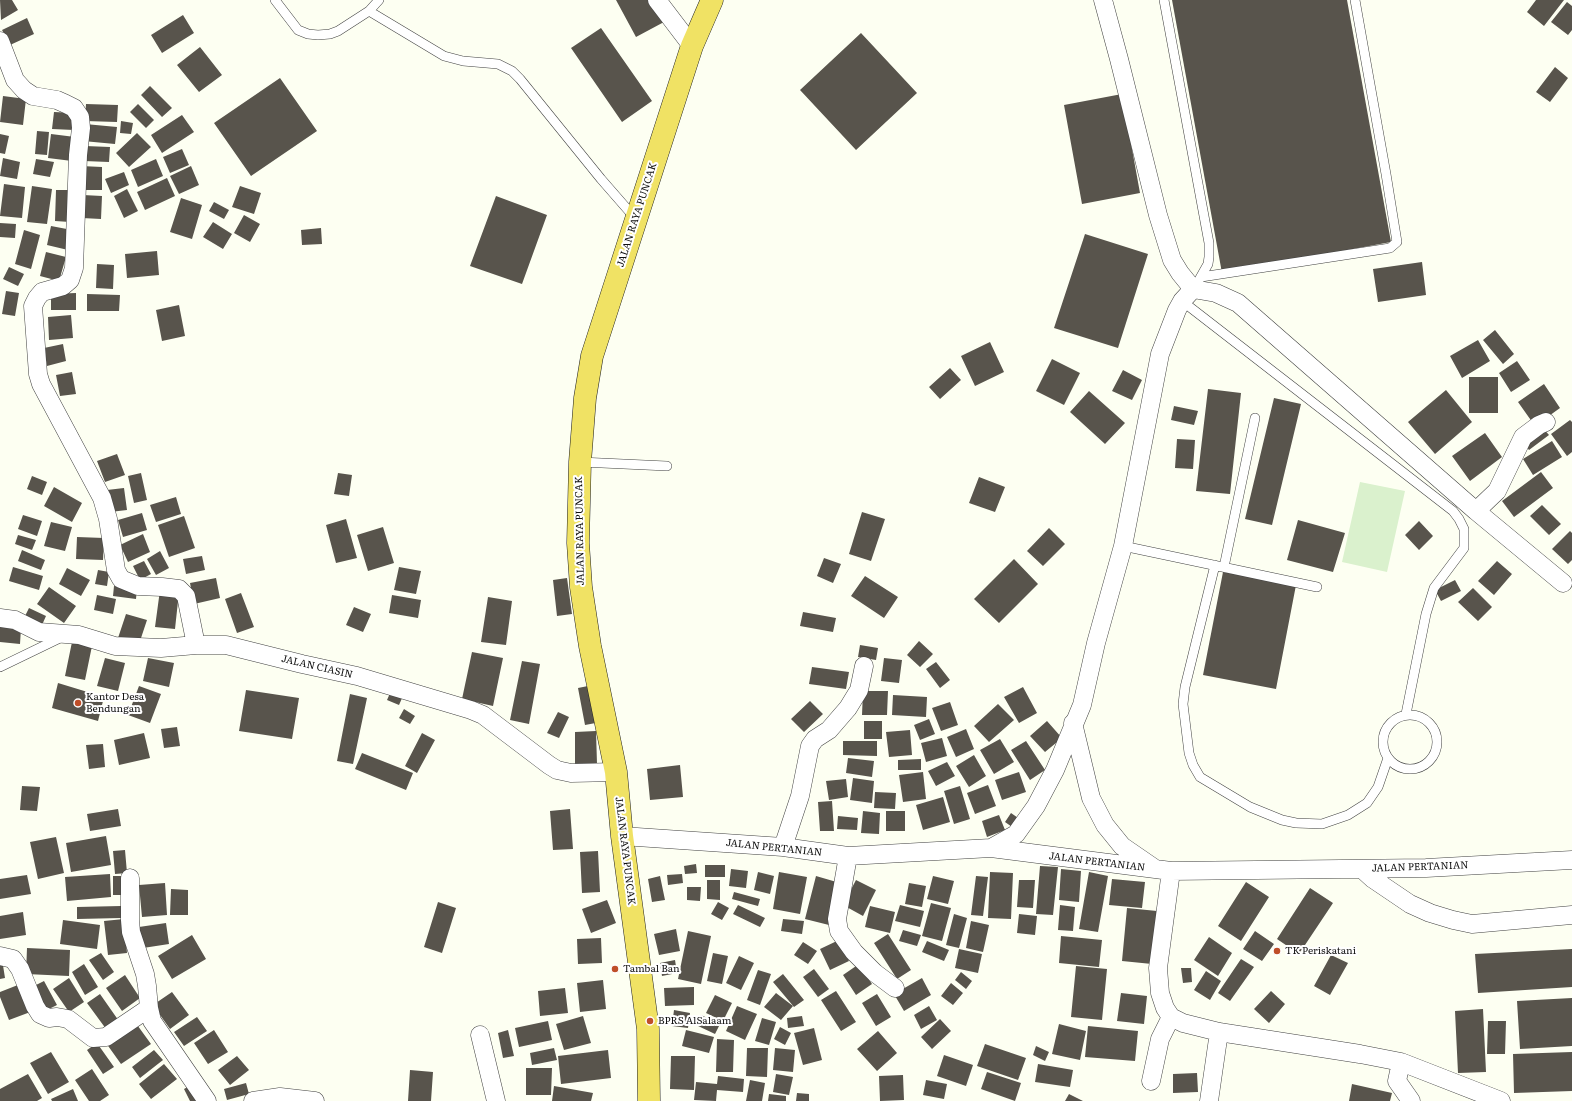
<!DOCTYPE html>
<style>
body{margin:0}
canvas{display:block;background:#fdfff2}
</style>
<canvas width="1572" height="1101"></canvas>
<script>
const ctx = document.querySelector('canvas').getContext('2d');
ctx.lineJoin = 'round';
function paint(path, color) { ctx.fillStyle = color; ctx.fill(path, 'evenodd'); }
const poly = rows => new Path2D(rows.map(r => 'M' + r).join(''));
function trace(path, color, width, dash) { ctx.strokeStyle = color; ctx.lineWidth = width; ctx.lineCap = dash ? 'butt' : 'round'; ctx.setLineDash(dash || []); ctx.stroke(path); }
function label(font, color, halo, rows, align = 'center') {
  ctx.font = font + ' Literata,serif'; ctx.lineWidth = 4; ctx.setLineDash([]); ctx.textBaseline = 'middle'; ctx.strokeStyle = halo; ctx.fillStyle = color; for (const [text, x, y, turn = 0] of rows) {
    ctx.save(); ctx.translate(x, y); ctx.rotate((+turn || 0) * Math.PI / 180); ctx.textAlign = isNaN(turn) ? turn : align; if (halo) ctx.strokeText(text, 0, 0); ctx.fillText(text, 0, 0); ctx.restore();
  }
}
paint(poly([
 [1360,482,1405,491,1387,572,1342,562]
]), '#daf1cd');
paint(poly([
 [0,0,12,0,18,10,1,20],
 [616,0,653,0,664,22,636,37],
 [1172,0,1347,0,1391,242,1222,273],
 [1536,0,1564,0,1544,26,1527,12],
 [1567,2,1572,6,1572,30,1568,35,1551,22],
 [183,15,194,33,162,53,151,35],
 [27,18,34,34,10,45,2,30],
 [601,28,652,101,622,122,571,48],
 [861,33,917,93,856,150,800,90],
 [200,47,222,75,199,92,177,65],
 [1555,67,1568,78,1550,102,1536,92],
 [280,78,317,131,251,176,214,123],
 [150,86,172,108,162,117,141,95],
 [1122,94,1140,193,1082,204,1064,105],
 [3,96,26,99,23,125,0,122],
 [86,104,118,105,117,122,85,121],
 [138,104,154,120,146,128,130,112],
 [54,112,75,113,74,130,52,129],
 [182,115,194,132,162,153,151,135],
 [121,121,133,123,131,134,120,133],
 [85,124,117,127,115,144,83,141],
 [37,131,49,132,47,155,35,154],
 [137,133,151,147,129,167,116,153],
 [0,134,9,136,5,154,0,153],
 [51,134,75,137,72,161,48,158],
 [85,146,110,147,109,162,84,161],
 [182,149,189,165,170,173,163,157],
 [3,158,20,162,17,179,0,176],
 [36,159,54,162,50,177,33,174],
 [156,159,163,176,138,187,131,170],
 [81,166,102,167,102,190,81,190],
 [191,166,199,185,179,194,170,176],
 [124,172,129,185,111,193,105,179],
 [167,178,175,196,145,210,137,192],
 [4,184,25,187,22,218,0,216],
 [32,186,52,189,47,224,27,222],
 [240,186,261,193,254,214,232,207],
 [127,189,138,211,124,218,114,196],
 [56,190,72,190,70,222,55,221],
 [83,195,102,196,101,219,82,218],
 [496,196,547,215,522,284,470,266],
 [181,198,202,205,192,239,170,232],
 [214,202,229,210,224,219,209,211],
 [244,215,260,224,250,242,234,233],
 [213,222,232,234,223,249,203,237],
 [0,223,16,224,15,238,0,237],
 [51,226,72,230,68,250,47,245],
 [321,228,322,244,302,245,301,230],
 [24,230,40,235,31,269,15,264],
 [1085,234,1148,254,1118,348,1054,328],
 [157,251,159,275,127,278,125,254],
 [46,252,66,257,59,281,40,276],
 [1422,262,1426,295,1378,302,1373,269],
 [97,264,114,265,113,289,96,288],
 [9,267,24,274,18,286,3,279],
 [6,291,19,293,15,316,2,314],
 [76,293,76,310,51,310,51,294],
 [87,294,120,295,119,311,87,311],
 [179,305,185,336,162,341,156,310],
 [71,315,73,338,49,340,48,317],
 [1495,330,1514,354,1503,364,1483,340],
 [1478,340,1490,361,1462,378,1450,356],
 [990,342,1004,372,975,386,961,356],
 [63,344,66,361,47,366,44,348],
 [1052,359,1080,373,1064,405,1036,391],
 [1517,361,1530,380,1511,392,1499,373],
 [950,368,961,380,940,399,929,387],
 [1123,370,1142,380,1132,400,1112,391],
 [72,372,76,394,60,396,56,375],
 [1469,377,1498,377,1498,413,1469,413],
 [1544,384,1560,408,1535,426,1518,402],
 [1208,389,1241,393,1230,494,1196,491],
 [1446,390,1472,422,1435,454,1408,422],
 [1089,391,1125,423,1105,444,1070,412],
 [1274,398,1301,404,1272,525,1245,519],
 [1174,406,1198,411,1194,425,1171,420],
 [1570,420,1572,422,1572,452,1567,456,1551,434],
 [1542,427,1549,435,1529,450,1523,442],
 [1485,433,1502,457,1470,481,1452,456],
 [1177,439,1195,440,1193,469,1175,468],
 [1552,441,1562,457,1533,475,1523,459],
 [117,454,125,475,105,482,97,461],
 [1541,472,1553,488,1514,517,1502,501],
 [141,473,147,500,134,503,128,476],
 [338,473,352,475,349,496,334,494],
 [32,476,47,482,42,495,27,489],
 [979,477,1005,487,995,512,969,503],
 [54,487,82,503,72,522,44,506],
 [124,488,127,510,110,512,107,490],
 [176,497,181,514,156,522,150,505],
 [1542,505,1561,524,1549,535,1530,516],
 [862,512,885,519,871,561,849,554],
 [142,513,147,530,123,537,118,520],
 [23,515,42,521,37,536,18,529],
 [184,516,195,548,169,557,158,525],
 [346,519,357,558,336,563,326,525],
 [1298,520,1345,533,1333,572,1287,560],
 [1419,521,1433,536,1419,550,1405,535],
 [51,522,72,527,65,551,44,546],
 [383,527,394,563,368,571,357,535],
 [1049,528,1065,544,1043,566,1027,551],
 [1570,531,1572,533,1572,560,1568,564,1552,549],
 [143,534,150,552,128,562,120,545],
 [18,535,36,540,32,550,15,544],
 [77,537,104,538,103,560,76,559],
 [22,550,45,560,41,570,18,561],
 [160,551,169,568,156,575,147,559],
 [202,556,205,570,186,574,183,559],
 [824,558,841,564,833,583,817,576],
 [1014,559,1038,584,999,623,974,599],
 [144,561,151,574,140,580,133,566],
 [1497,561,1512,574,1494,595,1478,581],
 [13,567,43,576,39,590,9,581],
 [399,567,421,571,416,594,394,590],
 [67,568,90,580,81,596,59,584],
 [98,570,109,572,107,586,95,584],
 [1223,572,1296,585,1276,689,1203,675],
 [865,576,898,597,884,618,851,596],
 [216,578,220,598,194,604,190,583],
 [567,578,572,614,557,616,553,580],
 [1455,580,1461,591,1441,601,1435,590],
 [114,586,137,588,136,599,113,596],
 [49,587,76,606,64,623,37,604],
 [1473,588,1492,607,1478,621,1458,602],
 [160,590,179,592,175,629,155,627],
 [241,593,254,627,237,633,225,599],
 [97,595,116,599,113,614,94,610],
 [392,595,421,600,418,618,389,613],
 [488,597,512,601,506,645,481,642],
 [354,607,371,614,363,632,346,625],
 [29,608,46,616,42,625,24,618],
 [803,612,836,618,833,632,800,626],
 [126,614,147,620,139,644,118,638],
 [0,626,21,628,20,644,0,642],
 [919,641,933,654,920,667,907,655],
 [72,642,92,646,85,680,65,676],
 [860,645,878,648,876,660,858,657],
 [472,652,503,658,493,706,462,699],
 [105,658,125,663,118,691,97,686],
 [148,658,174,663,169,687,143,681],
 [884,658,902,660,899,683,881,681],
 [522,661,540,664,529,724,510,720],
 [936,662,950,680,940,688,926,669],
 [812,667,849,672,846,689,809,684],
 [58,683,104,697,98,721,52,708],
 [593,685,601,722,585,725,578,688],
 [139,686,161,694,150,723,128,715],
 [1023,687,1037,713,1019,723,1004,697],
 [246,690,299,698,292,739,239,731],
 [391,691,403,696,399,705,387,700],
 [863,691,888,691,887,715,862,715],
 [350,694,367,698,353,764,337,761],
 [893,695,927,697,926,717,892,715],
 [810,701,823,714,804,732,791,719],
 [950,702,958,725,941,731,932,708],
 [998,704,1014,720,989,742,974,726],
 [404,709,415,716,410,724,399,718],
 [558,712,569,717,559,738,547,733],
 [929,719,935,734,920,740,914,725],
 [864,721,882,721,882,739,864,739],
 [1047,721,1062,738,1045,752,1030,736],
 [177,727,180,746,164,748,161,729],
 [966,729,974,749,956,757,947,737],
 [910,730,912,755,889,757,886,732],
 [596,731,597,764,575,765,575,732],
 [144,733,150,758,119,765,114,740],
 [422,733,435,740,417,773,405,766],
 [942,738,947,756,926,762,921,743],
 [1000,739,1014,762,994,774,980,750],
 [843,741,877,741,877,756,843,755],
 [1026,741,1045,770,1030,780,1011,750],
 [103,744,105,767,89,769,86,745],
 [362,753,413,773,406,790,355,769],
 [974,755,986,776,969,787,956,766],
 [848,758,874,761,872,777,846,773],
 [921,759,921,770,898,770,898,760],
 [947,762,955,776,936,786,928,771],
 [680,765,683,797,650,800,647,769],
 [923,772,926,799,903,802,899,775],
 [1019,772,1026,792,1002,800,995,780],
 [853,778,874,781,872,803,850,800],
 [846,779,848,797,829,800,826,781],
 [988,785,996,806,975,814,967,793],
 [22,786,40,787,37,811,20,810],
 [960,786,970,819,954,824,944,791],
 [875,792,896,793,895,809,874,808],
 [943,797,950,822,923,830,916,805],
 [832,801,834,831,820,831,818,802],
 [118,809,121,826,90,831,87,814],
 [570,809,573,849,553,850,550,811],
 [863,811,880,813,879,834,861,833],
 [886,811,905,811,905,831,886,831],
 [1011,813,1021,820,1015,829,1005,822],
 [999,815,1005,830,987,837,982,821],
 [838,816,858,818,857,830,837,829],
 [106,836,111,865,71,872,66,843],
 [56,837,64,873,38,879,30,842],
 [125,850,127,873,115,874,113,851],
 [598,851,600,892,582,893,580,852],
 [696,864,697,873,685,874,684,866],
 [705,865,725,865,725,877,705,877],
 [1040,866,1058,867,1053,915,1036,914],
 [731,869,748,871,746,888,729,886],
 [1061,869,1081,871,1079,902,1059,900],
 [758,872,774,876,770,894,754,890],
 [779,872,807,877,800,914,773,909],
 [990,872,1013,873,1011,919,988,918],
 [1089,872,1108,876,1098,932,1079,929],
 [110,874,111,897,67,901,65,877],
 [682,874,683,883,668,885,667,875],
 [27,875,31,894,0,899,0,879],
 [113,876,125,876,126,895,113,895],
 [660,876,665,900,652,902,648,879],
 [816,876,840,883,829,925,805,919],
 [933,876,954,881,948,904,927,899],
 [976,876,988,877,983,916,971,915],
 [1112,879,1145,882,1142,908,1109,905],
 [707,880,720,880,720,900,707,899],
 [856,880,876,890,863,916,843,905],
 [1019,880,1035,880,1033,908,1017,907],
 [1246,882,1269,897,1241,941,1218,926],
 [165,883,167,915,142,917,139,885],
 [909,883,926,886,922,907,905,904],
 [687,887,701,887,700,901,687,900],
 [1310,888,1333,903,1299,954,1277,939],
 [171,889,188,890,188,915,170,915],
 [734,892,760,899,758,906,732,899],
 [607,900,616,923,591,933,582,909],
 [438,902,456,908,442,953,424,947],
 [718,902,729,908,722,920,711,914],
 [931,903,951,908,942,941,922,936],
 [738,905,765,918,760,927,733,914],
 [900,905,924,911,920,927,895,921],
 [1060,905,1075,907,1073,931,1058,930],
 [121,906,121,918,77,919,77,907],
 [870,906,895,912,890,933,865,927],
 [1127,908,1157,911,1152,964,1122,961],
 [23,912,26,935,0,939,0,916],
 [954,914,967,918,959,948,946,945],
 [1019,914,1037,916,1035,935,1017,933],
 [124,919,127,953,108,955,104,921],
 [783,919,804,921,802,934,781,931],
 [63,920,100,925,97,949,60,944],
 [971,921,989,925,983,952,966,948],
 [166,923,169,944,143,948,139,927],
 [676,929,680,951,659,955,654,934],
 [903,930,921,935,917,946,899,941],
 [688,931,711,936,701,984,678,979],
 [1255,931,1274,944,1262,961,1243,949],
 [888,934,911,970,897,979,874,943],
 [192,935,206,959,172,979,158,956],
 [1061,936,1102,940,1099,967,1059,963],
 [1209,937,1232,953,1218,976,1194,960],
 [601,938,602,963,578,964,577,939],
 [839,940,849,961,830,970,820,949],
 [927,941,949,950,944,961,922,952],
 [803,942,817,951,808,964,794,955],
 [27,948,70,950,69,976,26,974],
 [959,949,982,954,978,973,955,968],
 [1572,949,1572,987,1478,993,1475,954],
 [101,953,114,972,103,980,89,960],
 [713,953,728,956,722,984,707,981],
 [1331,955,1348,963,1330,995,1314,986],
 [739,956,754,963,741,990,726,983],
 [0,959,2,959,5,978,0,979],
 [1241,959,1254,967,1230,1001,1218,993],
 [675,960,677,973,662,976,660,963],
 [84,964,98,987,85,995,72,972],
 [859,964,872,984,856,995,843,975],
 [1076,966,1107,969,1102,1020,1071,1017],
 [1181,968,1191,968,1192,982,1183,983],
 [814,969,829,989,818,997,803,977],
 [758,970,771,974,760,1005,747,1000],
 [1206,971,1221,981,1210,1000,1194,990],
 [961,972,972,981,966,989,955,980],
 [783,974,804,1000,794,1007,773,982],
 [125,975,140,998,122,1011,106,988],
 [69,978,84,1002,69,1012,53,989],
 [922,978,931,995,904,1011,894,994],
 [603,980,606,1009,580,1012,577,983],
 [44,981,57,1005,47,1010,34,986],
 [23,983,33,1011,9,1020,0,997,0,992],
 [951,983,963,993,953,1005,941,996],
 [694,987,694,1005,665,1006,664,988],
 [565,988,568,1013,540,1016,538,991],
 [836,991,856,1022,841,1031,821,1000],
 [1271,991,1285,1004,1269,1023,1254,1009],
 [172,992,189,1015,170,1029,153,1005],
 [776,993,793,1006,781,1020,764,1007],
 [1121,993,1147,996,1144,1024,1117,1021],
 [100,994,121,1024,109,1033,87,1003],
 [877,994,891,1017,876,1026,862,1003],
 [715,995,732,1003,723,1021,706,1013],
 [1572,998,1572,1046,1520,1049,1517,1001],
 [737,1006,757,1014,745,1040,726,1031],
 [929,1006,937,1020,921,1029,914,1015],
 [1483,1009,1486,1072,1458,1073,1455,1011],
 [674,1010,690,1013,688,1028,672,1026],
 [701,1015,720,1024,715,1034,696,1025],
 [583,1016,591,1043,564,1050,556,1024],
 [802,1016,804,1026,788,1028,787,1018],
 [197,1017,207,1031,184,1046,174,1032],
 [762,1018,776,1022,769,1045,755,1041],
 [940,1019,951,1031,932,1049,921,1037],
 [548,1021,552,1040,519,1047,515,1028],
 [1488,1021,1506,1021,1505,1054,1487,1054],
 [135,1022,151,1044,121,1064,106,1043],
 [1059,1024,1086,1031,1080,1060,1052,1054],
 [1088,1026,1138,1031,1135,1061,1085,1057],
 [780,1027,791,1033,785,1045,774,1039],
 [814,1028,822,1060,803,1065,794,1033],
 [214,1030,228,1052,208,1064,194,1043],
 [508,1030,514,1056,503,1058,498,1033],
 [686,1030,714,1037,709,1053,682,1046],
 [878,1031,897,1053,877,1071,857,1049],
 [717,1039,734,1040,733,1072,716,1072],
 [97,1043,114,1067,103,1074,87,1050],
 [985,1044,1026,1058,1018,1080,977,1066],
 [1036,1046,1049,1052,1045,1061,1033,1055],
 [554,1048,557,1060,532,1065,530,1053],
 [747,1048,768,1048,767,1077,746,1076],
 [775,1048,795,1050,793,1072,773,1070],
 [154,1050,163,1060,140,1078,132,1067],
 [608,1050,611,1078,561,1084,558,1056],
 [51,1052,69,1082,48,1094,30,1063],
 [1572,1052,1572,1091,1514,1093,1513,1054],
 [944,1055,973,1065,966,1086,937,1076],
 [237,1056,249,1070,230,1085,218,1070],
 [671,1056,695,1056,694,1090,670,1089],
 [164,1064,177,1079,151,1099,139,1084],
 [1038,1064,1073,1070,1070,1087,1035,1082],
 [526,1068,552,1068,551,1095,526,1095],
 [92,1069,109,1095,100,1101,89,1101,75,1080],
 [410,1070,433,1072,431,1101,408,1101],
 [987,1072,1021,1083,1015,1101,981,1089],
 [1197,1073,1198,1092,1173,1093,1173,1074],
 [28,1074,42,1098,37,1101,0,1101,0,1089],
 [776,1074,793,1077,789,1095,773,1092],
 [903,1075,904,1100,880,1101,879,1076],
 [718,1076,744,1079,743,1092,717,1090,716,1101,694,1100,696,1082,717,1084],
 [750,1080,765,1083,762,1101,746,1101],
 [926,1080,947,1084,944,1099,923,1095],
 [246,1083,249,1094,227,1100,224,1089],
 [193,1084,201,1101,190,1101,184,1089],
 [1352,1084,1392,1093,1390,1101,1349,1101],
 [554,1086,593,1093,591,1101,552,1101],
 [73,1089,78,1101,52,1101,51,1099],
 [797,1093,809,1094,809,1101,796,1101],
 [769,1094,786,1096,786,1101,768,1101],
 [1069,1094,1083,1101,1065,1101]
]), '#58544c');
const service = poly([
 [275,0,298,30,308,34,318,35,330,34,338,31,369,11,379,0],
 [1164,0,1209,243,1209,257,1208,264,1199,280],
 [369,11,444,56,463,61,498,64,512,71,520,79,601,179,635,218],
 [1201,277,1390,248,1397,242,1386,174,1355,0],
 [1182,301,1453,511,1459,519,1464,529,1464,548,1434,588,1426,614,1406,714],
 [580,462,667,466],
 [1123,546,1317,587],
 [1215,565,1185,687,1183,704,1189,753,1193,765,1200,777,1250,807,1282,820,1296,823,1322,824,1348,815,1367,803,1378,787,1388,758],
 [1224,567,1255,418],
 [0,667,62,637],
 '1383 742a27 27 0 1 1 54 0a27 27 0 1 1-54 0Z'
]);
const minor = poly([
 [657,0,692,46],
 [1103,0,1119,59,1158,215,1172,260,1180,273,1193,289,1216,293,1238,303,1476,511,1563,583],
 [0,41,15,80,24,90,33,96,57,100,66,104,74,108,80,117,81,128,78,155,74,268,70,280,63,286,42,292,37,298,33,306,38,374,41,384,102,498,108,519,116,570,121,579,138,586,162,587,179,589,186,596,196,645],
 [1476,511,1497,491,1523,437,1539,425,1546,422],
 [0,618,15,620,39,632,79,635,115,646,161,648,196,645,226,645,302,664,357,676,471,710,483,715,549,765,557,770,571,773,616,772],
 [1073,723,1091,798,1105,825,1122,846,1154,868],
 [622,836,783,847,848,856,991,848,1171,871,1426,868,1572,860],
 [783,847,800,796,810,746,815,739,829,730,848,708,859,690,864,666],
 [991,848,1016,834,1036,806,1055,770,1082,705,1096,643,1123,546,1160,354,1177,310,1182,301,1193,289],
 [848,856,837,919,839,931,854,952,875,973,895,988],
 [1362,869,1373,879,1410,904,1430,913,1453,920,1472,924,1572,915],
 [1171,871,1158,968,1160,993,1165,1008,1171,1017,1183,1023,1219,1032,1360,1054,1401,1062,1501,1101],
 [130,878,130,920,131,932,145,974,147,986,149,1008,152,1021,207,1101],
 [0,956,13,959,20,969,35,1006,40,1014,49,1018,57,1017,68,1019,93,1038,106,1037,149,1008],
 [480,1035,496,1101],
 [1401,1062,1397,1081,1411,1101],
 [1151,1081,1160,1039,1171,1017],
 [253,1101,280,1097,315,1101],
 [1209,1101,1219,1032]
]);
const trunk = poly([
 [649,1101,648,1029,622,836,616,772,590,646,581,587,578,543,580,462,585,398,592,356,692,46,712,0]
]);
trace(service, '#424242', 10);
trace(minor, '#424242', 19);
trace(trunk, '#202020', 23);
trace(service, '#fff', 9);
trace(minor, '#fff', 18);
trace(trunk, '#f0e264', 22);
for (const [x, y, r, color] of [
 [78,703,4,"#bf4e28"],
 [1277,951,4,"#bf4e28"],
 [615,969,4,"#bf4e28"],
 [650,1021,4,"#bf4e28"]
]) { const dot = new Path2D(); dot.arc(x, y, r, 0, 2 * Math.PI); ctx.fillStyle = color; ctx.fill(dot); trace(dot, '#fff', 1.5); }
label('10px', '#0f0f0f', '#fff', [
 ["JALAN RAYA PUNCAK",637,215,-72],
 ["JALAN RAYA PUNCAK",580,531,-91],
 ["JALAN CIASIN",317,667,13],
 ["JALAN PERTANIAN",774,848,6],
 ["JALAN RAYA PUNCAK",625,851,83],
 ["JALAN PERTANIAN",1097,862,7],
 ["JALAN PERTANIAN",1420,867,-2]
]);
label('10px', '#0f0f0f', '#fff', [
 ["Kantor Desa",86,697],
 ["Bendungan",86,709],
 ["TK Periskatani",1285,951],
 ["Tambal Ban",623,969],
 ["BPRS AlSalaam",658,1021]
], 'left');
</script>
